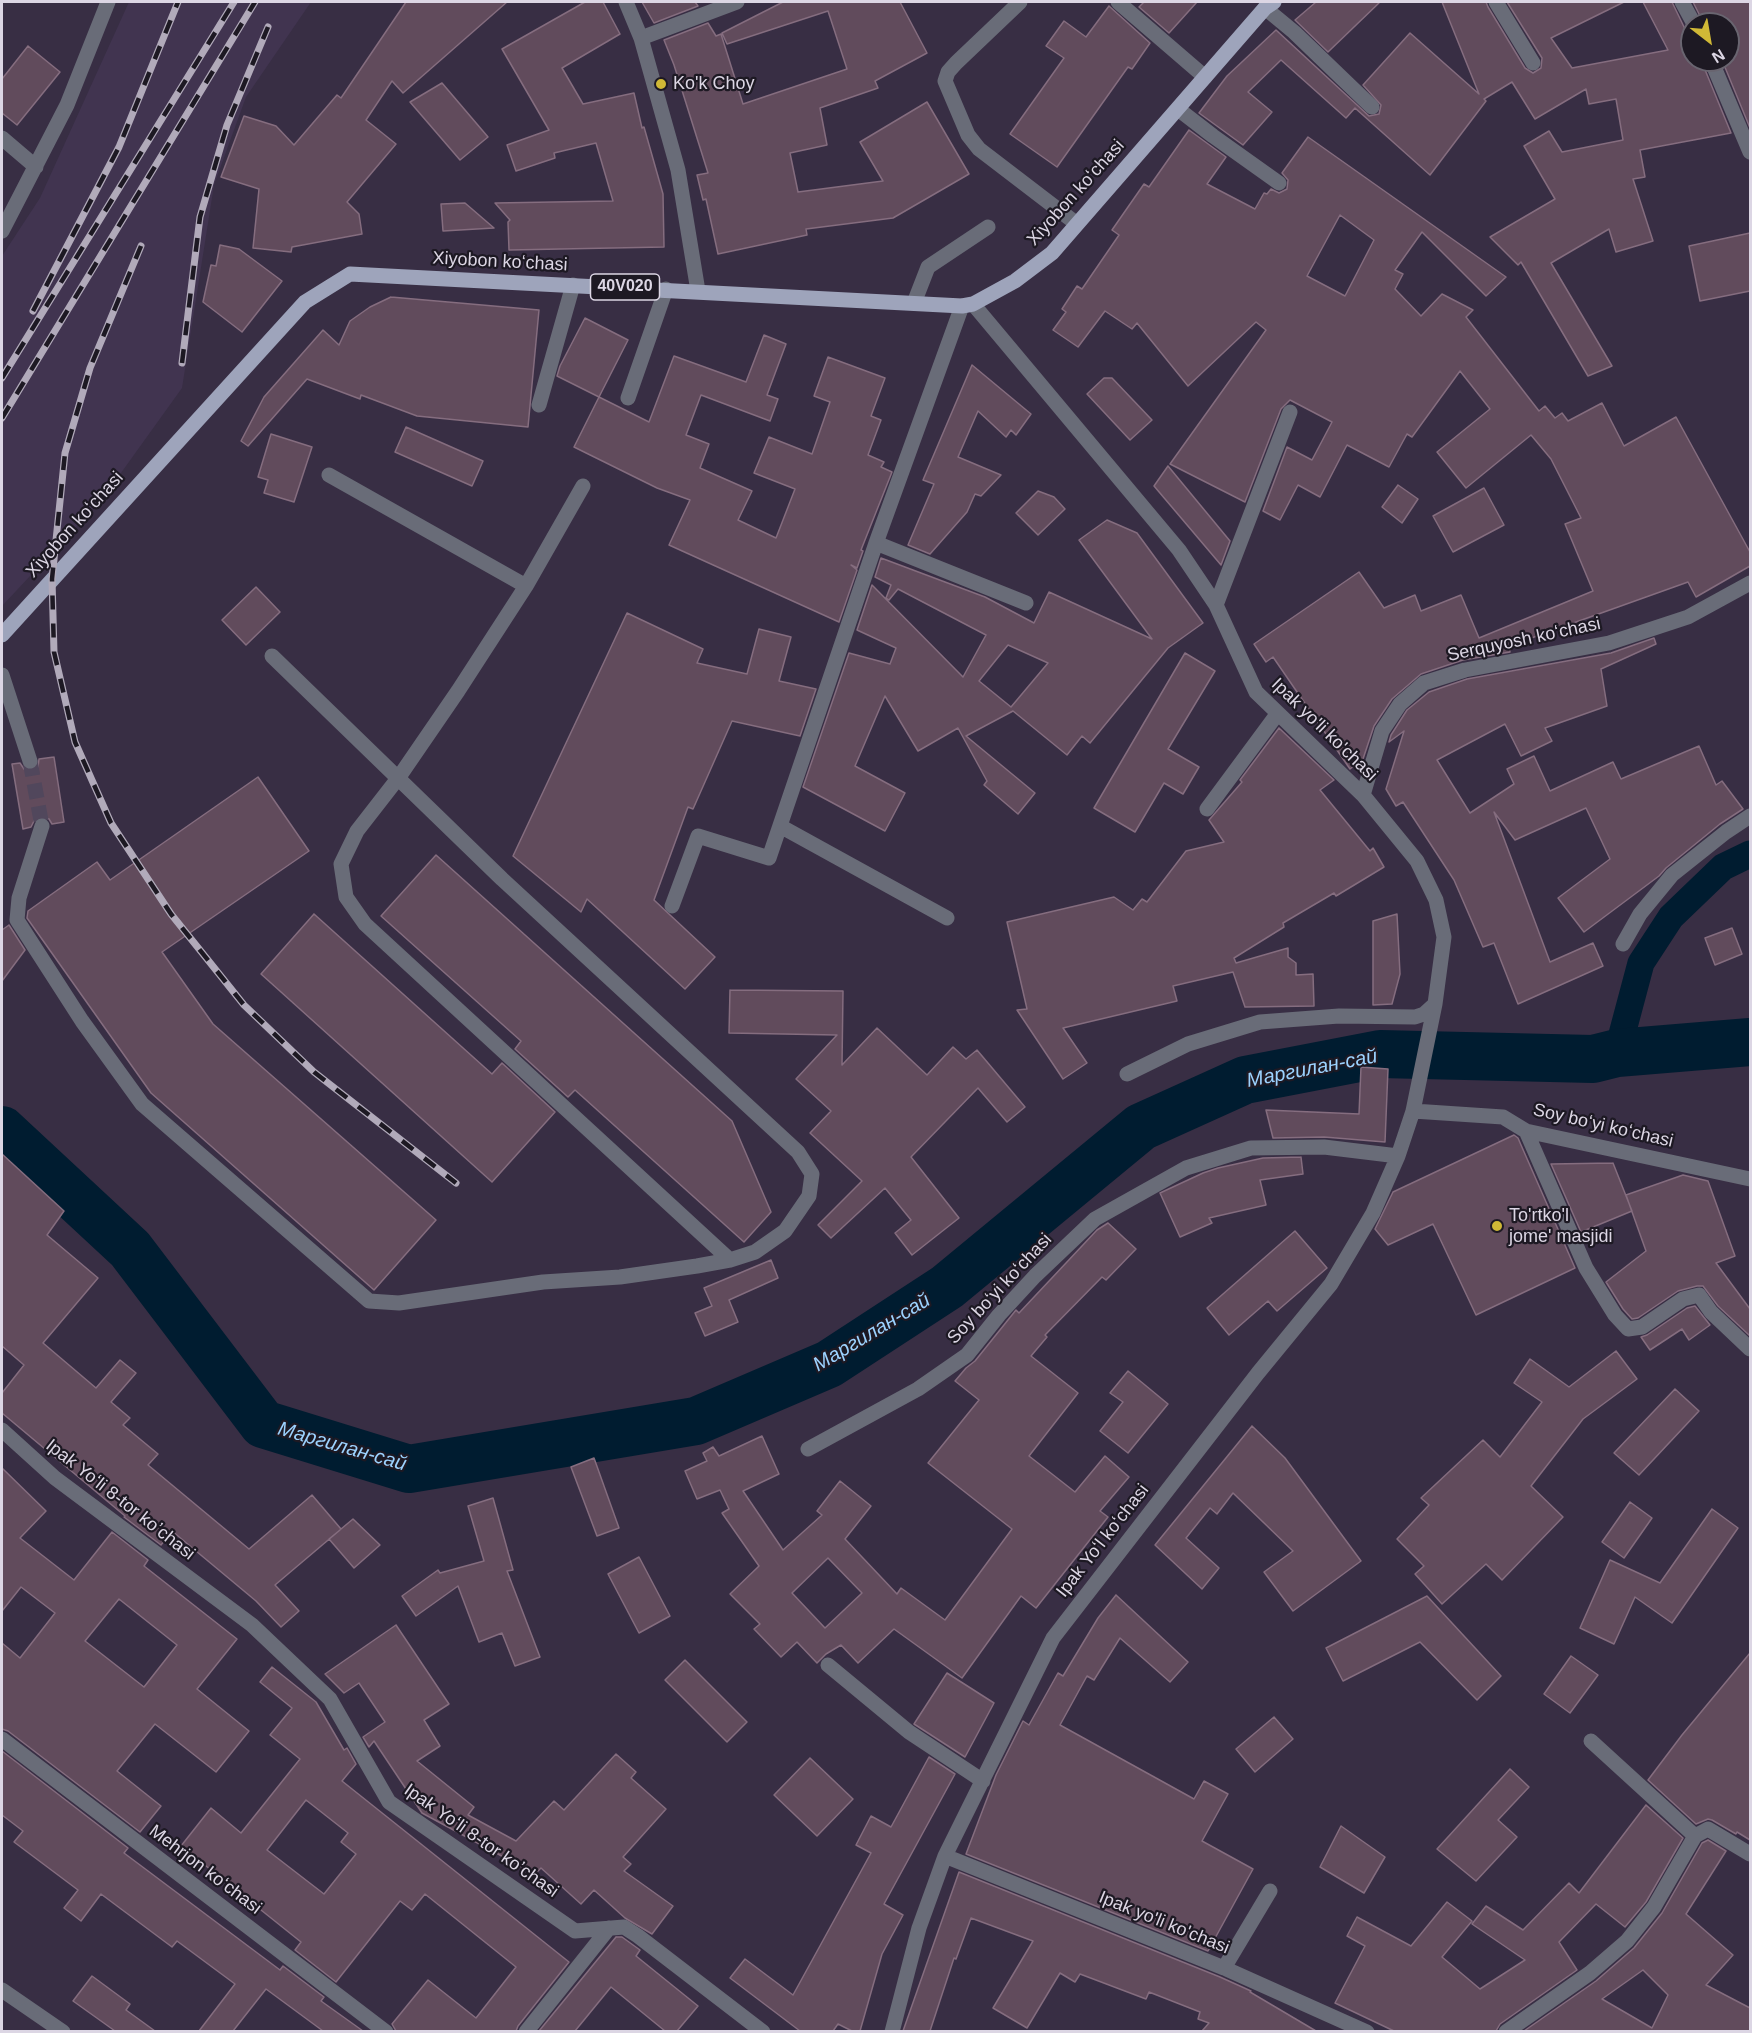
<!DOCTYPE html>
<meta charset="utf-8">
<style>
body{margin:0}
#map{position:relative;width:1752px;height:2033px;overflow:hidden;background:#382e44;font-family:Helvetica,sans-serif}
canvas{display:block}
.frame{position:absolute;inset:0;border:3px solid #dcd6e4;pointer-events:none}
.north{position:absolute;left:1680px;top:12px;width:60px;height:60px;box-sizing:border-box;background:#1d1923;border:2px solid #696570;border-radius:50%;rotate:149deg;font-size:16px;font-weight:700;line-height:24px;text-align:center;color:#dcd6e4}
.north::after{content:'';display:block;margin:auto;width:21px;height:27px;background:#d0b836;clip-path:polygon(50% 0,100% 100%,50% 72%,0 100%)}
</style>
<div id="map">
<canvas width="1752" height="2033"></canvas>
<div class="frame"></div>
<div class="north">N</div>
</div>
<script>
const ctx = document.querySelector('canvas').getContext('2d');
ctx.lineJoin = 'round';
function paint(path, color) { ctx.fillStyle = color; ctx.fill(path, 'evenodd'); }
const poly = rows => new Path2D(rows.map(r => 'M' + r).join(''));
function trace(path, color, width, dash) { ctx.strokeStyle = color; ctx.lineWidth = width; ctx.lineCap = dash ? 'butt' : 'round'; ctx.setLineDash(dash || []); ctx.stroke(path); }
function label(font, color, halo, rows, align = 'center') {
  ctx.font = font + ' Helvetica,sans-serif'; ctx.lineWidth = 4.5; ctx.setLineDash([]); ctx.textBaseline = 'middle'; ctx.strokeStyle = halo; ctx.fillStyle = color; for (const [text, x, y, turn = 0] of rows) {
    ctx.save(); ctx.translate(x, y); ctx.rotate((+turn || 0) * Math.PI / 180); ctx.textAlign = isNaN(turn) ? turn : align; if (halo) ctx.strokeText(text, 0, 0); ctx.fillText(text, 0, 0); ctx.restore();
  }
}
paint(poly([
 [129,2,311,2,246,97,214,185,182,388,103,498,2,606,2,256,40,198]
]), '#413450');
trace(poly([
 [1617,1053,1641,963,1671,917,1723,867,1750,854]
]), '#001c30', 27);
trace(poly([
 [2,1130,130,1249,263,1424,409,1469,696,1421,829,1364,947,1287,1141,1127,1245,1080,1380,1054,1593,1059,1617,1053,1750,1042]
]), '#001c30', 48);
const building = poly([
 [406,2,507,2,403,93,392,81,366,120,396,144,347,202,359,214,362,234,292,247,291,252,253,248,259,189,221,177,244,116,276,126,294,145,337,95,341,98,406,2],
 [585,2,603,2,620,34,562,68,583,104,634,93,642,128,644,127,663,194,664,247,509,250,508,222,510,220,495,203,613,201,596,143,554,153,555,158,516,171,507,145,549,130,502,49,585,2],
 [642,2,695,2,698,6,654,23,642,2],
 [783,2,900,2,927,53,875,81,878,88,820,108,827,145,790,153,798,192,883,181,860,142,927,102,969,174,893,218,806,229,807,235,718,254,706,199,703,200,697,175,708,173,674,65,664,40,708,23,716,36,721,34,743,104,847,69,828,11,727,44,722,33,783,2],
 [1144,2,1197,2,1169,33,1139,7,1144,2],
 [1316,2,1380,2,1328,52,1295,20,1316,2],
 [1442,2,1486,2,1488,7,1525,68,1533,73,1541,68,1542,58,1507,2,1624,2,1551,38,1572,68,1668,50,1643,2,1672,2,1685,29,1692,33,1692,60,1701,60,1731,133,1640,150,1645,177,1633,179,1653,241,1616,252,1609,229,1551,263,1612,366,1588,376,1521,262,1518,265,1490,237,1555,199,1524,146,1549,131,1562,152,1623,140,1616,99,1589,104,1586,89,1535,119,1512,82,1484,99,1486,101,1430,175,1355,108,1346,118,1281,60,1248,92,1272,112,1243,145,1199,113,1227,76,1276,30,1369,116,1379,114,1381,105,1363,85,1410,33,1479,94,1442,2],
 [1693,2,1750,2,1750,128,1722,60,1728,60,1728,24,1704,24,1693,2],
 [1109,6,1150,43,1132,69,1128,67,1057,167,1010,134,1064,58,1046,46,1064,21,1086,37,1109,6],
 [28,46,60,72,17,125,2,113,2,79,28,46],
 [442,83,488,137,460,160,410,102,442,83],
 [1189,130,1226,157,1207,184,1255,209,1264,193,1267,194,1271,189,1279,193,1287,189,1288,180,1282,173,1308,137,1506,277,1486,296,1422,232,1395,270,1403,274,1395,289,1421,316,1442,294,1473,310,1466,317,1539,411,1545,406,1555,418,1562,413,1568,421,1602,403,1624,446,1676,417,1750,552,1750,566,1696,597,1688,582,1509,646,1510,652,1463,660,1421,674,1392,699,1374,726,1363,759,1350,769,1273,657,1266,662,1254,644,1359,572,1384,608,1415,595,1421,611,1461,595,1479,638,1593,591,1565,524,1581,518,1551,459,1531,435,1466,488,1437,452,1490,409,1460,371,1412,437,1407,434,1389,467,1347,445,1320,497,1298,485,1280,520,1263,511,1287,447,1312,460,1332,422,1290,400,1281,409,1245,502,1170,464,1266,330,1256,322,1188,386,1137,323,1132,329,1105,311,1078,347,1053,330,1066,312,1062,309,1077,286,1082,289,1119,235,1112,230,1144,184,1149,187,1189,130],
 [1340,215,1374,240,1345,296,1307,276,1340,215],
 [465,203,494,228,443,231,441,204,465,203],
 [1750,233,1750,291,1700,301,1689,246,1750,233],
 [220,245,239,249,282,281,242,332,203,302,211,265,216,266,220,245],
 [391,297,539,310,528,427,417,416,361,395,360,399,307,379,248,446,241,441,264,397,323,330,339,345,350,321,370,307,391,297],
 [585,318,628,340,599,397,557,376,560,366,585,318],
 [764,335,786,344,767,395,778,399,770,421,701,395,686,435,709,444,700,468,752,491,738,520,776,538,795,489,754,473,769,437,812,454,830,402,814,396,828,357,885,378,871,416,881,420,868,455,884,462,881,467,892,472,861,550,863,551,857,568,851,565,857,570,839,622,669,545,690,500,657,488,574,447,599,397,649,422,674,356,746,382,764,335],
 [972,365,1031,414,1016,435,1011,430,1006,437,978,411,958,457,1001,475,981,496,975,494,967,512,930,554,908,545,934,484,923,480,972,365],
 [1104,378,1112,378,1152,420,1130,440,1087,394,1104,378],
 [406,427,483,461,472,486,395,452,406,427],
 [271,434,312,447,294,502,264,493,268,480,258,477,271,434],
 [1168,466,1230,541,1221,565,1154,486,1168,466],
 [1398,485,1418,499,1402,523,1382,507,1398,485],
 [1484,488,1504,525,1453,552,1433,516,1484,488],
 [1038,491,1054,497,1065,509,1038,535,1016,513,1038,491],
 [1107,520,1137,533,1203,623,1168,648,1090,743,1082,736,1067,755,1013,711,966,736,1035,793,1018,814,984,785,987,781,958,728,918,751,885,696,855,766,905,793,885,831,803,787,849,653,890,664,896,648,857,630,872,585,963,677,986,635,898,589,889,600,886,598,891,585,875,577,881,558,985,597,1034,623,1049,592,1152,639,1079,540,1107,520],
 [1008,645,1048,663,1011,707,979,681,1008,645],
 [256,587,280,612,246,645,222,620,256,587],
 [627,613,703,649,697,663,747,674,759,629,791,637,779,681,816,689,800,736,732,721,693,809,688,807,654,900,715,957,685,989,587,899,581,912,513,856,627,613],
 [1654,638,1656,644,1601,669,1607,706,1545,728,1552,741,1521,756,1505,724,1437,760,1470,813,1514,784,1507,769,1534,756,1550,791,1613,762,1621,779,1699,746,1716,785,1722,781,1743,809,1720,824,1666,868,1659,876,1584,932,1558,898,1610,859,1586,808,1515,840,1494,812,1550,962,1593,943,1603,966,1518,1004,1494,943,1483,947,1454,880,1403,802,1396,806,1386,789,1404,731,1389,742,1391,735,1407,710,1429,692,1467,679,1611,653,1654,638],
 [1185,653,1215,671,1168,749,1199,767,1183,794,1164,783,1135,832,1094,808,1185,653],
 [1279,728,1334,780,1320,790,1370,851,1373,848,1384,867,1336,896,1334,893,1283,923,1284,927,1234,958,1236,963,1288,948,1288,957,1296,963,1296,975,1313,974,1314,1006,1245,1007,1233,972,1173,986,1177,1001,1063,1028,1087,1063,1063,1079,1017,1010,1027,1009,1007,922,1114,897,1133,910,1142,899,1147,902,1186,851,1224,842,1209,820,1242,782,1240,780,1279,728],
 [54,757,64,822,52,824,49,819,41,816,35,819,31,827,23,829,12,764,20,763,24,769,32,770,38,767,39,759,54,757],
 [258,777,309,851,162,952,213,1024,436,1220,374,1290,151,1093,27,918,28,911,97,862,110,880,258,777],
 [436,855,732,1121,771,1212,744,1242,575,1090,568,1097,515,1049,521,1041,381,916,436,855],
 [314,914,492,1074,502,1063,555,1112,492,1182,261,974,314,914],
 [1397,914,1400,974,1392,1004,1373,1005,1373,921,1397,914],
 [9,925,25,950,2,981,2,930,9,925],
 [1732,928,1742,954,1715,965,1705,938,1732,928],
 [730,990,843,991,842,1065,877,1028,927,1075,953,1047,966,1059,977,1050,1025,1107,1007,1122,978,1088,911,1157,959,1218,912,1255,895,1233,911,1220,885,1188,831,1238,818,1225,862,1181,810,1133,831,1111,796,1079,837,1035,729,1033,730,990],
 [1361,1067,1388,1069,1385,1142,1324,1137,1273,1138,1266,1110,1359,1114,1361,1067],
 [1514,1135,1518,1138,1521,1145,1575,1268,1476,1315,1433,1224,1388,1245,1375,1229,1393,1192,1514,1135],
 [2,1154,64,1211,47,1235,98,1278,43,1343,96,1388,120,1360,136,1373,111,1402,130,1418,123,1425,158,1454,148,1465,249,1549,312,1495,341,1529,353,1519,380,1545,354,1568,329,1539,340,1530,275,1585,299,1611,281,1627,256,1601,172,1531,161,1545,124,1517,125,1516,2,1413,2,1393,24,1365,2,1346,2,1154],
 [1301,1157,1303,1174,1260,1180,1266,1205,1209,1218,1212,1223,1180,1237,1160,1193,1203,1173,1218,1168,1263,1158,1301,1157],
 [1613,1163,1632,1211,1581,1232,1551,1164,1613,1163],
 [1683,1175,1708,1181,1735,1256,1716,1263,1750,1309,1750,1336,1718,1306,1703,1286,1697,1286,1678,1291,1638,1318,1632,1319,1623,1309,1606,1282,1646,1251,1626,1195,1683,1175],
 [1108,1223,1136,1249,1106,1280,1102,1277,1045,1335,1047,1337,1031,1356,1078,1393,1029,1456,1075,1492,1105,1456,1129,1477,1100,1511,1108,1517,1036,1608,1021,1596,962,1678,894,1629,858,1663,841,1645,826,1654,817,1663,797,1642,781,1657,754,1629,760,1624,730,1594,759,1566,722,1513,729,1509,720,1490,697,1499,685,1471,707,1461,703,1453,713,1447,719,1456,762,1436,779,1474,743,1491,783,1550,822,1515,817,1511,840,1481,871,1506,845,1539,897,1594,901,1588,945,1620,1012,1529,928,1463,979,1400,955,1381,966,1368,975,1361,1016,1310,1019,1313,1097,1230,1108,1223],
 [828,1558,862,1593,825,1628,792,1593,828,1558],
 [1295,1231,1327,1268,1277,1311,1268,1301,1229,1335,1207,1308,1295,1231],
 [771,1260,778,1278,729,1300,738,1322,705,1336,695,1313,712,1306,704,1288,771,1260],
 [1695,1306,1710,1325,1689,1340,1682,1329,1650,1350,1641,1337,1647,1335,1687,1308,1695,1306],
 [1616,1351,1637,1379,1583,1419,1531,1486,1563,1517,1502,1580,1486,1564,1442,1604,1415,1574,1424,1566,1397,1539,1429,1505,1421,1498,1483,1440,1500,1457,1542,1402,1514,1383,1530,1359,1569,1387,1616,1351],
 [1128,1371,1168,1404,1128,1453,1100,1431,1123,1402,1110,1393,1128,1371],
 [1675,1389,1699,1411,1639,1475,1614,1453,1675,1389],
 [1252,1426,1285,1458,1361,1561,1293,1611,1264,1572,1293,1551,1233,1493,1217,1514,1210,1508,1186,1538,1219,1568,1202,1589,1155,1545,1252,1426],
 [594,1458,619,1528,597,1536,571,1467,594,1458],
 [2,1468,46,1511,20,1538,74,1580,112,1532,148,1560,144,1566,237,1639,197,1689,249,1731,216,1772,155,1724,117,1771,161,1806,140,1832,8,1731,2,1729,2,1643,20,1658,55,1613,21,1587,2,1611,2,1468],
 [119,1599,177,1645,144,1687,85,1641,119,1599],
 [493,1498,513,1570,507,1571,540,1657,515,1666,502,1633,479,1642,458,1586,416,1616,402,1596,438,1570,440,1573,484,1561,468,1506,493,1498],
 [1630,1502,1652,1518,1624,1558,1602,1542,1630,1502],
 [1712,1509,1738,1528,1672,1623,1635,1597,1614,1644,1580,1628,1610,1560,1660,1583,1712,1509],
 [639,1557,670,1616,639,1633,608,1574,639,1557],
 [1116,1595,1188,1662,1170,1682,1120,1638,1094,1680,1087,1676,1060,1725,1194,1799,1204,1781,1228,1794,1202,1841,1253,1869,1208,1951,966,1854,996,1775,1023,1721,1029,1725,1058,1673,1063,1676,1098,1618,1116,1595],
 [1427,1596,1501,1676,1477,1700,1420,1642,1343,1681,1326,1648,1427,1596],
 [396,1625,449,1704,424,1720,440,1746,417,1761,474,1807,468,1815,516,1841,554,1801,564,1810,616,1754,636,1772,631,1778,666,1809,623,1857,631,1864,624,1871,673,1906,652,1934,625,1918,594,1890,581,1904,541,1868,535,1874,422,1813,374,1741,369,1747,363,1737,385,1722,359,1683,344,1693,325,1674,396,1625],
 [1750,1653,1750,1840,1737,1832,1736,1834,1712,1820,1708,1819,1696,1824,1648,1780,1682,1735,1750,1653],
 [1571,1656,1598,1675,1570,1713,1544,1694,1571,1656],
 [685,1660,747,1722,727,1742,665,1680,685,1660],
 [272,1667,316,1702,344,1750,347,1748,356,1764,342,1781,569,1962,518,2026,516,2031,396,2031,392,2024,428,1980,476,2018,516,1967,425,1894,412,1910,400,1901,336,1982,295,1950,301,1942,181,1846,211,1808,241,1833,300,1759,270,1735,292,1708,260,1682,272,1667],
 [306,1800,348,1833,341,1842,356,1854,324,1894,267,1850,306,1800],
 [947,1673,994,1703,965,1757,914,1724,947,1673],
 [1274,1717,1293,1739,1255,1772,1236,1749,1274,1717],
 [2,1751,128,1848,124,1853,280,1970,283,1966,324,1997,321,2001,363,2031,323,2031,266,1989,233,2031,199,2031,235,1984,177,1941,172,1947,101,1894,81,1921,64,1908,78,1890,14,1842,23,1831,2,1815,2,1751],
 [929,1757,955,1774,884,1904,903,1915,882,1954,860,2031,852,2031,838,2024,833,2031,800,2031,730,1978,745,1959,793,1995,871,1853,856,1845,871,1816,891,1827,929,1757],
 [810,1758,853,1799,817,1836,774,1795,810,1758],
 [1510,1769,1529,1787,1498,1820,1517,1837,1476,1881,1437,1849,1510,1769],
 [1646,1805,1683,1838,1646,1902,1625,1927,1596,1904,1559,1942,1577,1970,1500,2024,1496,2031,1394,2031,1335,2003,1365,1946,1347,1936,1357,1917,1411,1946,1447,1902,1472,1921,1442,1957,1480,1989,1525,1960,1472,1924,1486,1906,1523,1930,1569,1883,1579,1893,1646,1805],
 [1341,1826,1385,1857,1364,1893,1320,1867,1341,1826],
 [1708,1840,1726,1851,1686,1914,1733,1955,1706,1985,1750,2008,1750,2031,1524,2031,1596,1981,1634,1948,1662,1913,1702,1843,1708,1840],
 [1643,1970,1668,1995,1652,2028,1602,1999,1643,1970],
 [959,1872,1220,1977,1251,1991,1250,1992,1316,2031,1202,2031,1209,2023,1198,2019,1200,2012,1149,1992,1146,1999,1080,1974,1075,1982,1060,1973,1027,2028,993,2008,1033,1941,971,1918,956,1959,954,1958,930,2031,903,2031,959,1872],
 [616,1937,622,1937,640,1950,636,1956,698,2006,677,2031,665,2031,611,1987,575,2031,539,2031,616,1937],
 [92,1976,130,2004,126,2010,155,2031,115,2031,73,2001,92,1976]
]);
paint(building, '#614b5c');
trace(building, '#856d7f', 1.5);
trace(poly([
 [30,761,42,826]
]), '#51475c', 15, [15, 8]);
trace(poly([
 [626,2,641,38,678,170,698,291],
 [1020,2,956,63,948,72,945,81,968,135,979,149,1077,224],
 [1118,2,1205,77],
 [1496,2,1533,63],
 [1682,2,1694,24],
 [1265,8,1294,32,1372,107],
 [641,38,737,2],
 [1711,60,1750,152],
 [1178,109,1213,136,1279,183],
 [2,138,36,167],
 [2,231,67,105,108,2],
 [914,303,928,267,988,227],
 [628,398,666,289],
 [539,405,573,285],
 [329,475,526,586],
 [583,486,526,586,458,691,399,777,357,831,341,864,346,897,365,924,730,1260],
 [876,543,1026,603],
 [1216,605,1290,412],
 [2,675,30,761],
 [1363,795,1382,731,1400,704,1424,683,1465,670,1609,643,1688,617,1750,583],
 [1207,809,1278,713],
 [42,826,19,898,17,920,82,1021,142,1104,369,1301,399,1303,543,1282,620,1277,697,1266,730,1260,755,1252,785,1231,809,1196,812,1174,798,1152,502,879,272,656],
 [780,826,947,918],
 [672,906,698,836,769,858,876,543,962,306],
 [1623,944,1640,914,1672,875,1726,832,1750,816],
 [1127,1074,1188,1044,1260,1022,1339,1016,1415,1017,1424,1014,1435,1004],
 [1413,1111,1503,1117,1526,1131,1750,1179],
 [1526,1131,1586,1268,1615,1315,1628,1329,1642,1327,1683,1299,1699,1295,1711,1312,1750,1349],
 [2,1430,55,1478,252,1625,330,1699,389,1802,575,1931,624,1927,638,1936,763,2032],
 [808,1449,918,1389,967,1355,999,1315,1035,1276,1095,1219,1186,1168,1251,1148,1324,1147,1398,1156],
 [828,1665,909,1732,983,1781],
 [2,1739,386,2032],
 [1591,1741,1695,1836],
 [945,1856,1224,1968,1367,2032],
 [1224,1968,1270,1891],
 [2,1990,63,2032],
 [526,2032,609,1928],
 [892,2032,919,1928,945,1856,1053,1638,1258,1373,1331,1284,1373,1213,1398,1156,1413,1111,1435,1004,1444,937,1436,900,1417,861,1363,795,1256,692,1216,605,1179,550,973,304],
 [1506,2032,1590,1973,1627,1941,1654,1907,1695,1836,1708,1829,1750,1854]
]), '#696c78', 15);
trace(poly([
 [2,635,305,302,350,274,962,306,973,304,1015,281,1052,253,1265,8,1274,2]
]), '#9ea4bb', 15);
const rail = poly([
 [141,246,90,368,65,453,52,579,54,652,75,742,111,823,171,914,244,1005,314,1072,456,1183],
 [33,311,119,147,178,2],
 [182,363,200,217,227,125,268,27],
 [2,378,234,2],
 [2,418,255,2]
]);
trace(rail, '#b1aaba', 7);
trace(rail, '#1d1923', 4.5, [14]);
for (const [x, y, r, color] of [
 [661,84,6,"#d0b836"],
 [1497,1226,6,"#d0b836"]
]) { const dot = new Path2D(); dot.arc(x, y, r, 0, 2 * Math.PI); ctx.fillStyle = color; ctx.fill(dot); trace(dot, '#1d1923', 2); }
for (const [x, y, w] of [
 [625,287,69]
]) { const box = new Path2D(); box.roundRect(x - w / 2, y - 13, w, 26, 4.5); ctx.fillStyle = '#1d1923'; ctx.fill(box); trace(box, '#dcd6e4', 1.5); }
label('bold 16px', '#dcd6e4', null, [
 ["40V020",625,287]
]);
label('18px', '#dcd6e4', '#1d1923', [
 ["Ko'k Choy",673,84],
 ["To'rtko'l",1509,1216],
 ["jome' masjidi",1509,1237]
], 'left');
label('18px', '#dcd6e4', '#1d1923', [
 ["Xiyobon koʻchasi",1076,193,-48],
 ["Xiyobon koʻchasi",500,262,3],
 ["Xiyobon koʻchasi",75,525,-48],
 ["Serquyosh koʻchasi",1524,640,-12],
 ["Ipak yo'li ko'chasi",1324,730,44],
 ["Soy boʻyi koʻchasi",1603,1126,13],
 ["Soy boʻyi koʻchasi",1000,1289,-47],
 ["Ipak Yoʻli 8-tor koʼchasi",120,1500,38],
 ["Ipak Yoʻl koʻchasi",1103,1541,-52],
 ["Ipak Yoʻli 8-tor koʼchasi",481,1841,35],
 ["Mehrjon koʻchasi",205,1870,37],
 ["Ipak yo'li ko'chasi",1164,1923,22]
]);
label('italic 20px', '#9cd2fe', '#1d1923', [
 ["Маргилан-сай",1312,1069,-11],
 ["Маргилан-сай",872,1333,-31],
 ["Маргилан-сай",342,1447,16]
]);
</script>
